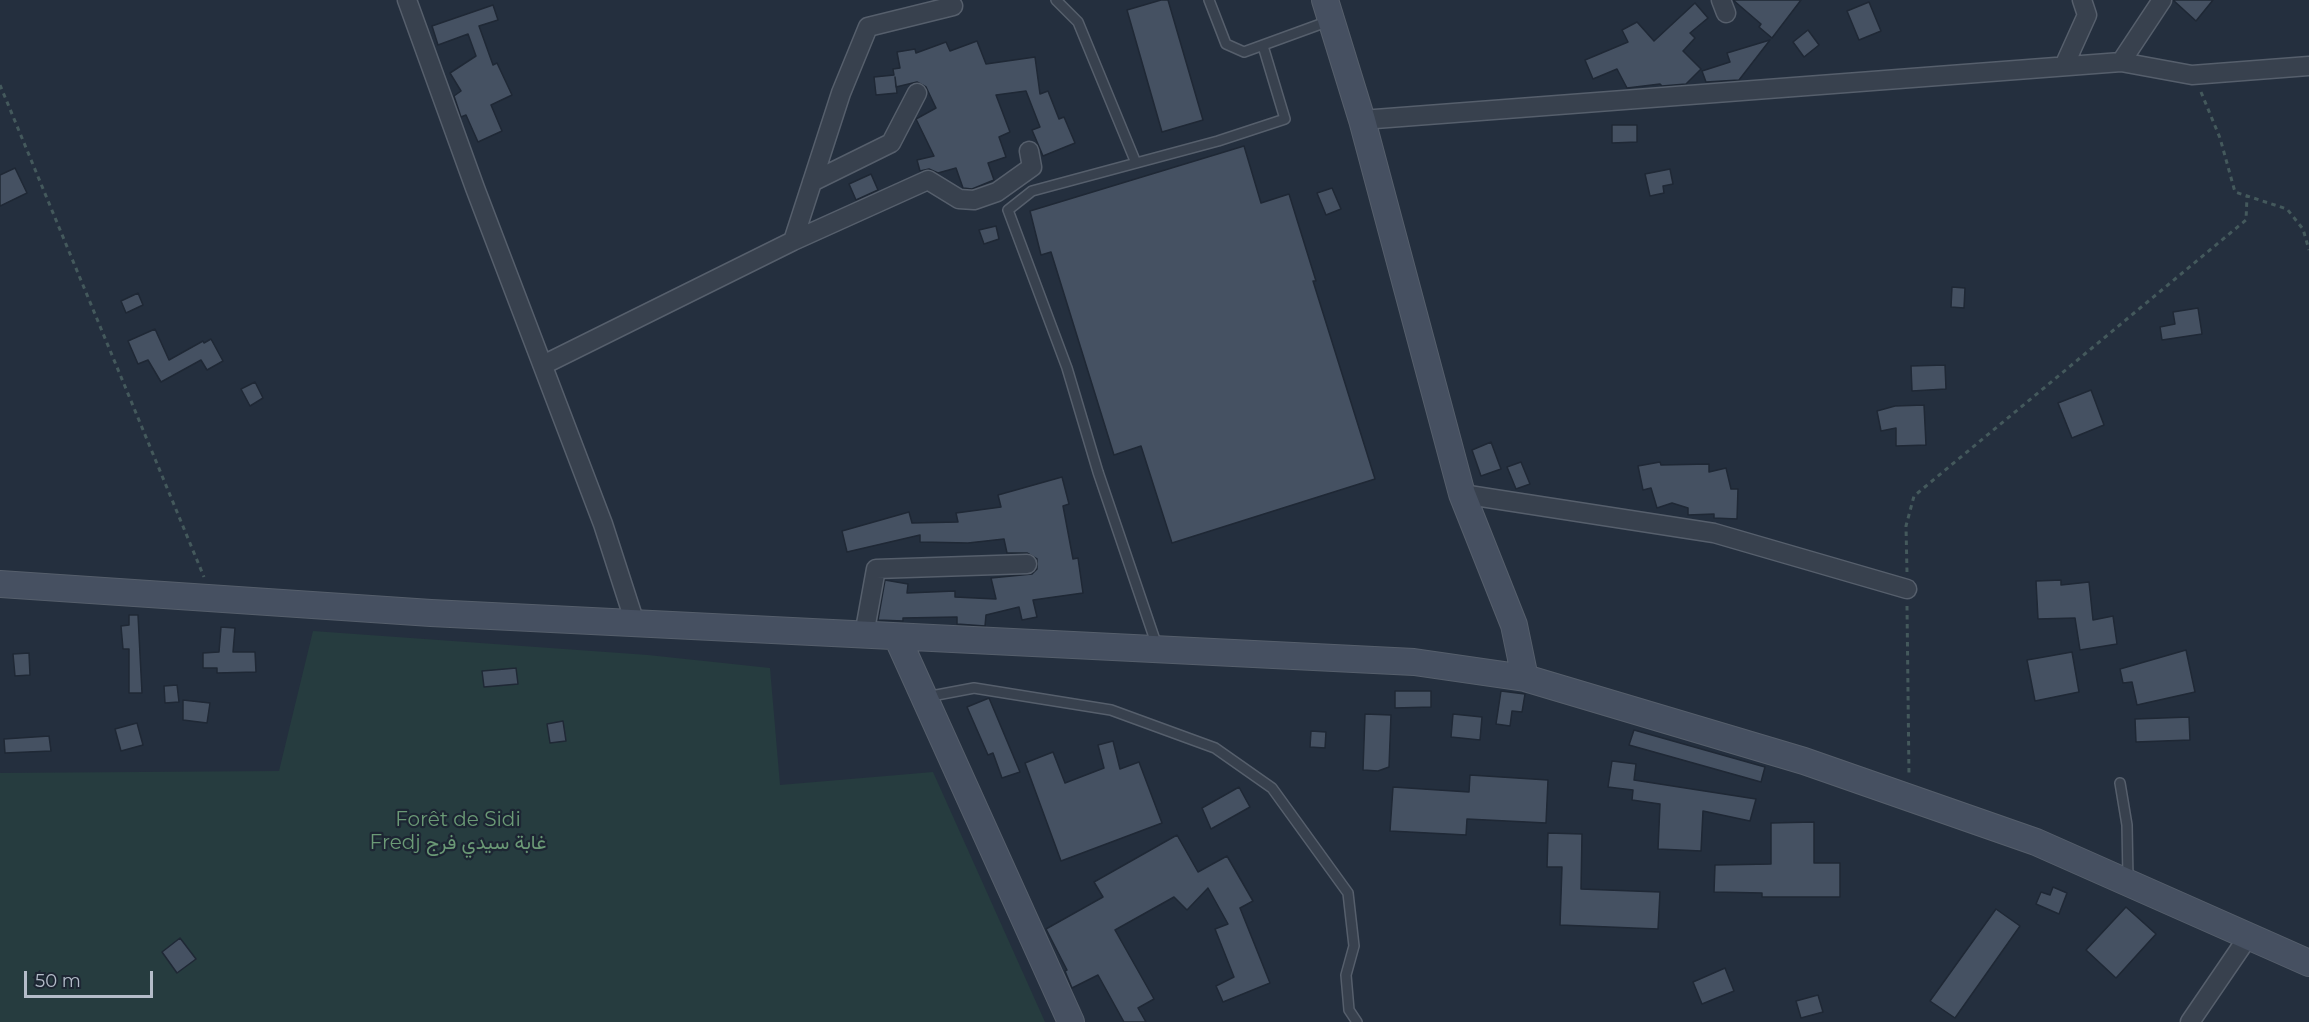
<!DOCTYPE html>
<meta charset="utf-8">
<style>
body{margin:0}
#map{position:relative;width:2309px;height:1022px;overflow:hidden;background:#242f3e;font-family:Montserrat,sans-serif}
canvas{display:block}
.scale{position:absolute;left:24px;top:971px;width:129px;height:27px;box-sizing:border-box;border:3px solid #b4bcc9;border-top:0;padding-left:8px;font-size:18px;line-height:21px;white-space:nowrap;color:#b4bcc9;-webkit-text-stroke:4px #1d2633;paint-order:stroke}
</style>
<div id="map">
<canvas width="2309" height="1022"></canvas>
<div class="scale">50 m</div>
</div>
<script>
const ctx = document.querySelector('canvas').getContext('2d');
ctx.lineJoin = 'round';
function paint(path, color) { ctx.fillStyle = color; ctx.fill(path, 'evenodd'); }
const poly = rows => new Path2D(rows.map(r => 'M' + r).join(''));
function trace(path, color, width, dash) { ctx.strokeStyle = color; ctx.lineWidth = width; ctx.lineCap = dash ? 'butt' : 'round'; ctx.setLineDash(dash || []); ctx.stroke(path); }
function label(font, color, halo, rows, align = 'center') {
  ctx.font = font + ' Montserrat,Vazirmatn,sans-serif'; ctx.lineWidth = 4.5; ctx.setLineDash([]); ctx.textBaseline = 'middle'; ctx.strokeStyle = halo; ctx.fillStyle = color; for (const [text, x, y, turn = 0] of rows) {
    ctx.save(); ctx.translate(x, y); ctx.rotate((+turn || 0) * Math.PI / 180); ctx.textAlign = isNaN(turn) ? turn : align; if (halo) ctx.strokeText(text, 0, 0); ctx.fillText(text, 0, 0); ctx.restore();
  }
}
paint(poly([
 [313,631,648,655,770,668,780,785,933,772,1045,1022,0,1022,0,773,279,771]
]), '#263c3f');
const building = poly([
 [1161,0,1168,0,1203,120,1162,132,1127,10,1161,0],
 [1733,0,1801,0,1772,38,1759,27,1761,24,1733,0],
 [2173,0,2213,0,2196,21,2173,0],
 [1869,2,1881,31,1859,40,1847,11,1869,2],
 [1695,3,1708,18,1690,33,1695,38,1683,51,1701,69,1686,84,1662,86,1660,84,1627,88,1617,69,1593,79,1585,60,1628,42,1622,30,1637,22,1654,41,1695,3],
 [493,5,498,20,479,26,493,65,497,63,512,95,491,105,502,131,478,142,466,115,461,117,454,96,461,91,450,73,476,56,468,34,438,45,432,26,493,5],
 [1808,30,1819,45,1804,57,1793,42,1808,30],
 [1770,40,1739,80,1706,82,1702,71,1730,62,1727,53,1770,40],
 [977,41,986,64,1035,57,1040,94,1048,91,1059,119,1064,117,1075,143,1043,156,1032,130,1040,127,1026,91,996,95,1010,132,999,137,1006,157,988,163,994,180,972,189,963,188,956,168,938,173,929,169,920,171,917,160,934,156,916,119,936,108,926,87,917,82,896,87,895,77,897,93,876,95,874,77,894,75,893,69,900,68,897,52,915,49,916,53,946,42,950,51,977,41],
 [1612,125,1637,125,1637,142,1612,143,1612,125],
 [1244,146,1261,203,1289,194,1316,281,1313,281,1375,479,1172,543,1141,446,1114,455,1051,252,1041,255,1030,211,1244,146],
 [15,168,27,193,0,206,0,175,15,168],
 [1670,169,1673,184,1663,186,1664,193,1650,196,1645,174,1670,169],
 [871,174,878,190,856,200,849,184,871,174],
 [1332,188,1341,209,1326,215,1317,193,1332,188],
 [996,226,999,239,984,244,979,230,996,226],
 [1952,287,1965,288,1964,308,1951,307,1952,287],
 [138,293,143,305,126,313,121,301,138,293],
 [2198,308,2202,334,2162,340,2160,327,2175,324,2173,312,2198,308],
 [155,329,169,360,203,341,204,343,211,339,223,361,207,370,201,360,161,382,148,360,138,364,128,341,155,329],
 [1945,365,1946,389,1912,391,1911,366,1945,365],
 [255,382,263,398,250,406,241,389,255,382],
 [2091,390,2104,425,2072,438,2058,403,2091,390],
 [1924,405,1926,445,1896,446,1896,428,1881,431,1877,411,1895,406,1924,405],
 [1491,442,1501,469,1481,476,1472,450,1491,442],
 [1521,462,1530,484,1516,489,1507,467,1521,462],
 [1660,462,1661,465,1709,464,1709,472,1726,468,1731,489,1738,489,1737,519,1714,518,1714,514,1688,515,1688,508,1672,503,1657,508,1651,488,1643,490,1638,466,1660,462],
 [1062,477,1069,504,1063,506,1073,559,1078,558,1083,593,1033,600,1037,617,1022,620,1019,607,986,615,985,626,957,624,957,617,903,618,903,621,878,620,885,580,908,584,907,593,955,591,955,597,996,599,991,578,1032,574,1037,569,1037,559,1027,553,1007,553,1004,539,968,543,920,542,920,535,847,552,842,531,909,512,912,523,958,522,956,513,1001,507,998,495,1062,477],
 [2061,580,2061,585,2089,582,2093,620,2113,616,2117,644,2080,650,2075,618,2038,619,2036,581,2061,580],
 [129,615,138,615,142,693,129,693,129,649,123,649,121,626,129,625,129,615],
 [221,627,235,628,233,652,255,652,256,672,217,673,217,668,203,668,203,653,219,652,221,627],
 [2186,650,2195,692,2137,705,2132,682,2123,683,2120,669,2186,650],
 [2072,652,2079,692,2035,701,2027,660,2072,652],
 [29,653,30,675,15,676,13,654,29,653],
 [516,668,518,684,484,687,482,671,516,668],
 [177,685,179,702,165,703,164,686,177,685],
 [1395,691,1431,691,1431,707,1395,708,1395,691],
 [1501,691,1525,694,1522,712,1512,711,1510,726,1496,724,1501,691],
 [989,698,1020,772,1002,778,993,753,988,755,967,707,989,698],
 [183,700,210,703,207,723,183,720,183,700],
 [1365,714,1391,715,1389,767,1378,771,1363,770,1365,714],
 [1453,714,1482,717,1480,740,1451,737,1453,714],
 [2189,717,2190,740,2136,742,2135,719,2189,717],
 [563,721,566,741,550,743,547,724,563,721],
 [137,723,143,745,121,751,115,729,137,723],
 [1634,730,1765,767,1761,782,1629,745,1634,730],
 [1311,731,1326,732,1325,748,1310,747,1311,731],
 [49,736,51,751,5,753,4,739,49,736],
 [1113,741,1120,769,1139,762,1162,823,1061,861,1025,763,1053,752,1065,783,1104,768,1098,745,1113,741],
 [1612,761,1636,764,1634,780,1756,799,1750,821,1703,811,1701,851,1658,849,1660,804,1632,800,1633,790,1608,787,1612,761],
 [1470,775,1548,780,1546,823,1467,819,1466,835,1390,831,1393,787,1469,792,1470,775],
 [1239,787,1250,807,1211,829,1202,808,1239,787],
 [1814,822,1814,863,1840,863,1840,897,1762,897,1762,893,1714,892,1715,865,1771,864,1771,823,1814,822],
 [1548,833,1582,834,1581,889,1660,892,1658,929,1560,925,1562,867,1547,867,1548,833],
 [1177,835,1198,872,1227,856,1253,901,1240,908,1270,983,1223,1002,1216,986,1234,977,1215,929,1228,924,1208,888,1187,910,1174,897,1115,930,1154,999,1138,1008,1146,1022,1124,1022,1098,975,1072,988,1065,971,1067,970,1046,929,1103,897,1094,882,1177,835],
 [2053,887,2067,893,2059,914,2036,904,2041,892,2050,895,2053,887],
 [2126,907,2156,934,2116,978,2086,950,2126,907],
 [1996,909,2020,926,1955,1018,1930,1001,1996,909],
 [180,938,196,959,177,973,162,952,180,938],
 [1725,968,1734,991,1702,1004,1693,982,1725,968],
 [1818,995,1823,1012,1801,1018,1796,1001,1818,995]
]);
paint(building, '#455162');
trace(building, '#1f2835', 1.5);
const lane = poly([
 [1056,0,1078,22,1136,163],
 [1209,0,1226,44,1244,52,1329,21],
 [1157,646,1098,472,1067,368,1008,210,1032,191,1218,141,1285,119,1263,46],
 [926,697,974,688,1111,710,1215,748,1272,788,1348,893,1354,946,1346,975,1349,1010,1357,1022],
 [2120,783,2127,825,2128,879]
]);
const street = poly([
 [407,0,475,188,603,524,635,623],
 [1721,0,1726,13],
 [2121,62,2162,0],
 [2064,66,2087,15,2082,0],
 [1362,120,2121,62,2192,75,2309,66],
 [812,182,891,143,917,93],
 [793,241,841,93,868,27,953,6],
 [543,365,793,241,928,180,959,199,974,200,997,192,1032,167,1029,151],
 [1462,494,1714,533,1907,589],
 [864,635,876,569,1027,564],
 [2190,1022,2248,937]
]);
const secondary = poly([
 [1325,0,1362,120,1462,494,1514,625,1525,678],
 [0,584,431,613,1414,662,1525,678,1804,761,2036,842,2309,963],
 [897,637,1071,1022]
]);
trace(lane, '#565f6c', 12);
trace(street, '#565f6c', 21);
trace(secondary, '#565f6c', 28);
trace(poly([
 [0,85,204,577],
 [2201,92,2220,138,2235,192,2287,209,2303,229,2309,250],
 [1907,572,1906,526,1914,496,2246,220,2247,197],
 [1907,606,1909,776]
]), '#44595c', 3, [4.5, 4.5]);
trace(lane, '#38414e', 9);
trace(street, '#38414e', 18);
trace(secondary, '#465061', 26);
label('20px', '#6b9a76', '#1d2633', [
 ["Forêt de Sidi",458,820],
 ["Fredj غابة سيدي فرج",458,843]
]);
</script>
